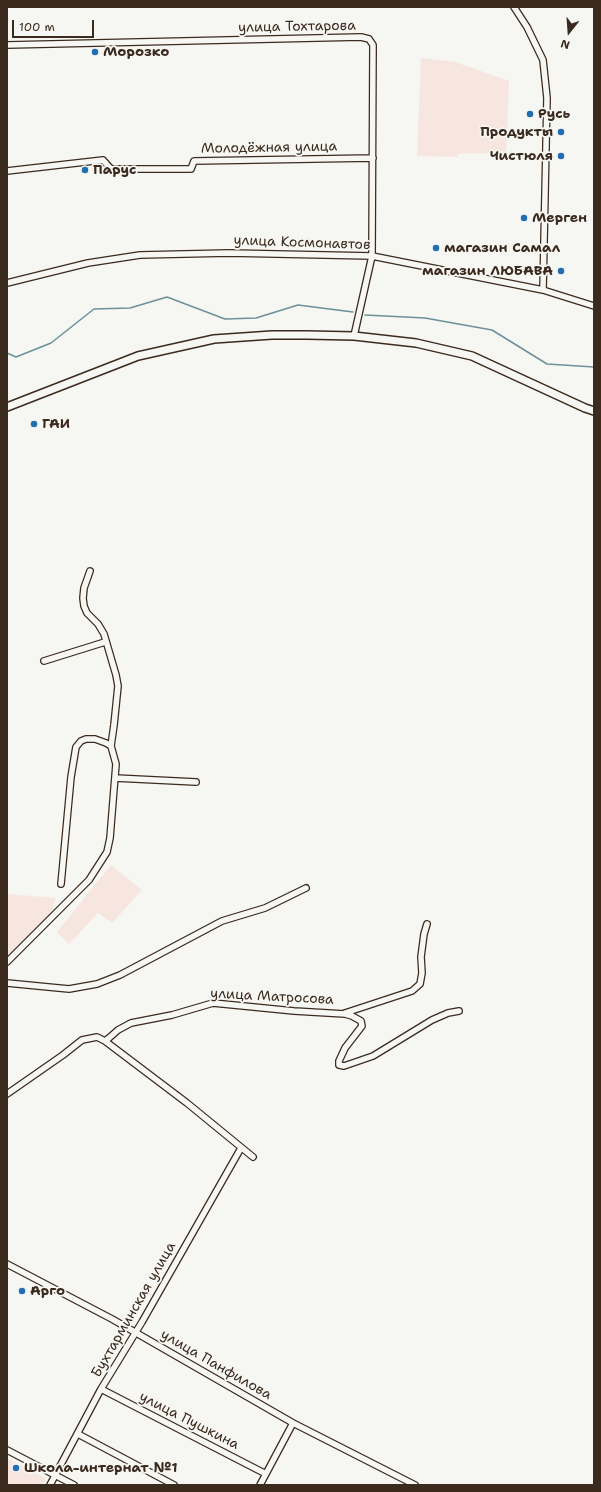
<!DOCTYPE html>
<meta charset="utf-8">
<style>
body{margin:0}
#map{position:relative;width:601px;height:1492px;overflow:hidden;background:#f6f6f2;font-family:"Shantell Sans",sans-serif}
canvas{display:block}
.frame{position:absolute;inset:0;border:8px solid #3b2a1e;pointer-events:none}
.north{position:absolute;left:549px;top:12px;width:40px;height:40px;-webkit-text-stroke:3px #f6f6f2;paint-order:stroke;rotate:197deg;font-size:11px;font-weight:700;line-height:16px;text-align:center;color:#3b2a1e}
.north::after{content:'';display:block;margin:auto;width:14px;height:18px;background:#3b2a1e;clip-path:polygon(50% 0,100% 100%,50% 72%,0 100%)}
.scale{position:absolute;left:12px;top:20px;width:82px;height:18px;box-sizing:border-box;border:2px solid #3b2a1e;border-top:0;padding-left:5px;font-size:12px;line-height:14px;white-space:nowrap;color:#3b2a1e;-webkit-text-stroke:3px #f6f6f2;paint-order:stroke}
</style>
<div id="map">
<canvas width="601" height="1492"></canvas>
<div class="frame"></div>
<div class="north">N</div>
<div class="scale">100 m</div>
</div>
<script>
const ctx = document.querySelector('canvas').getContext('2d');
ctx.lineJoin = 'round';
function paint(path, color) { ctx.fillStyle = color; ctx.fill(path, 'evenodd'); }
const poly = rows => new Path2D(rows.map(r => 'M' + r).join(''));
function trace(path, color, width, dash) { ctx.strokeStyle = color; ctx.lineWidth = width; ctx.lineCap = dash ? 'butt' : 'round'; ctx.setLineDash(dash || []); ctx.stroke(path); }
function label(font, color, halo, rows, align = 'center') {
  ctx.font = font + ' "Shantell Sans",sans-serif'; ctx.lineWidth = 3.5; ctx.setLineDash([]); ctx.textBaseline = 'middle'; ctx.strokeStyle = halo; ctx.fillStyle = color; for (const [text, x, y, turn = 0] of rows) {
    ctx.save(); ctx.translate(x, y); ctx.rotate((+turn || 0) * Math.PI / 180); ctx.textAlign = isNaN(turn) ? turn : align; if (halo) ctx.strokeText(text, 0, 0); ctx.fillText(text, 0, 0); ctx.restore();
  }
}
paint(poly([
 [421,58,455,62,509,81,506,154,473,153,458,154,457,157,417,156],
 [111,865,142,890,112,923,98,913,69,944,57,932],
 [7,894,56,898,49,917,7,960],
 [7,1458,45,1478,45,1481,43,1485,7,1485]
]), '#f7e5df');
trace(poly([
 [365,315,425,318,492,330,547,364,594,367],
 [7,353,16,357,51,343,94,309,130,308,167,297,225,319,256,318,298,305,353,312]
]), '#6c919b', 1.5);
const minor = poly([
 [514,7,527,27,543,60,547,98,543,290],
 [7,45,361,37,369,39,373,45,372,256,354,336],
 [7,171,103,160,111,169,191,169,194,161,373,158],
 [7,283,88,263,140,255,229,253,372,256,543,290,594,306],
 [90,571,84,588,83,598,84,606,87,613,98,624,104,634,116,675,118,686,114,725,111,746],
 [44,661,105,642],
 [115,778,196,782],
 [7,962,89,880,107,852,110,838,116,764,111,746,106,743,95,739,86,739,81,741,76,747,71,777,61,884],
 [7,983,69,989,97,984,120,975,222,921,265,908,306,888],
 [345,1013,412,991,420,984,422,973,421,957,424,934,427,924],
 [105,1041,187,1103,253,1157],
 [7,1094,63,1055,82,1040,97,1037,105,1041,109,1038,118,1030,131,1023,172,1015,213,1003,294,1011,345,1014,352,1016,361,1021,362,1026,345,1048,339,1061,339,1065,344,1066,373,1056,432,1020,448,1013,459,1011],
 [7,1264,112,1319,293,1423,415,1485],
 [101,1389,266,1474],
 [78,1434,174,1485],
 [7,1450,74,1485],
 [50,1485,101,1389,142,1322,241,1148],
 [260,1485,293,1423]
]);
const tertiary = poly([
 [7,407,138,356,214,339,272,335,307,335,354,336,416,343,472,356,585,408,594,411]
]);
trace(minor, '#3b2a1e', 8);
trace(tertiary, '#3b2a1e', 10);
trace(minor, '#f6f6f2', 5.5);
trace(tertiary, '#f6f6f2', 7);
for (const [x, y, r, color] of [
 [95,52,4,"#1f6fb2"],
 [530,114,4,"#1f6fb2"],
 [561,132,4,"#1f6fb2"],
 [561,156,4,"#1f6fb2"],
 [85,170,4,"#1f6fb2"],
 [524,218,4,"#1f6fb2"],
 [436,248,4,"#1f6fb2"],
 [561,271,4,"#1f6fb2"],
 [34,424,4,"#1f6fb2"],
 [22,1291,4,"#1f6fb2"],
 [16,1468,4,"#1f6fb2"]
]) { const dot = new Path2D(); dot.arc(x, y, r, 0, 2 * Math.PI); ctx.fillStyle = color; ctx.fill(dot); trace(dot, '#f6f6f2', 1.5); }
label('14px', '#3b2a1e', '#f6f6f2', [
 ["улица Тохтарова",297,27,-1],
 ["Молодёжная улица",269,148,-1],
 ["улица Космонавтов",302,243,2],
 ["улица Матросова",272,997,3],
 ["Бухтарминская улица",134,1310,-60],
 ["улица Панфилова",216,1365,30],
 ["улица Пушкина",189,1421,27]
]);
label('bold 14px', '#3b2a1e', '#f6f6f2', [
 ["Морозко",103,52],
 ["Русь",538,114],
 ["Продукты",553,132,"right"],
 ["Чистюля",553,156,"right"],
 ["Парус",93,170],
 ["Мерген",532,218],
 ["магазин Самал",444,248],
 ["магазин ЛЮБАВА",553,271,"right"],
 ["ГАИ",42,424],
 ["Арго",30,1291],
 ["Школа-интернат №1",24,1468]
], 'left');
</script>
